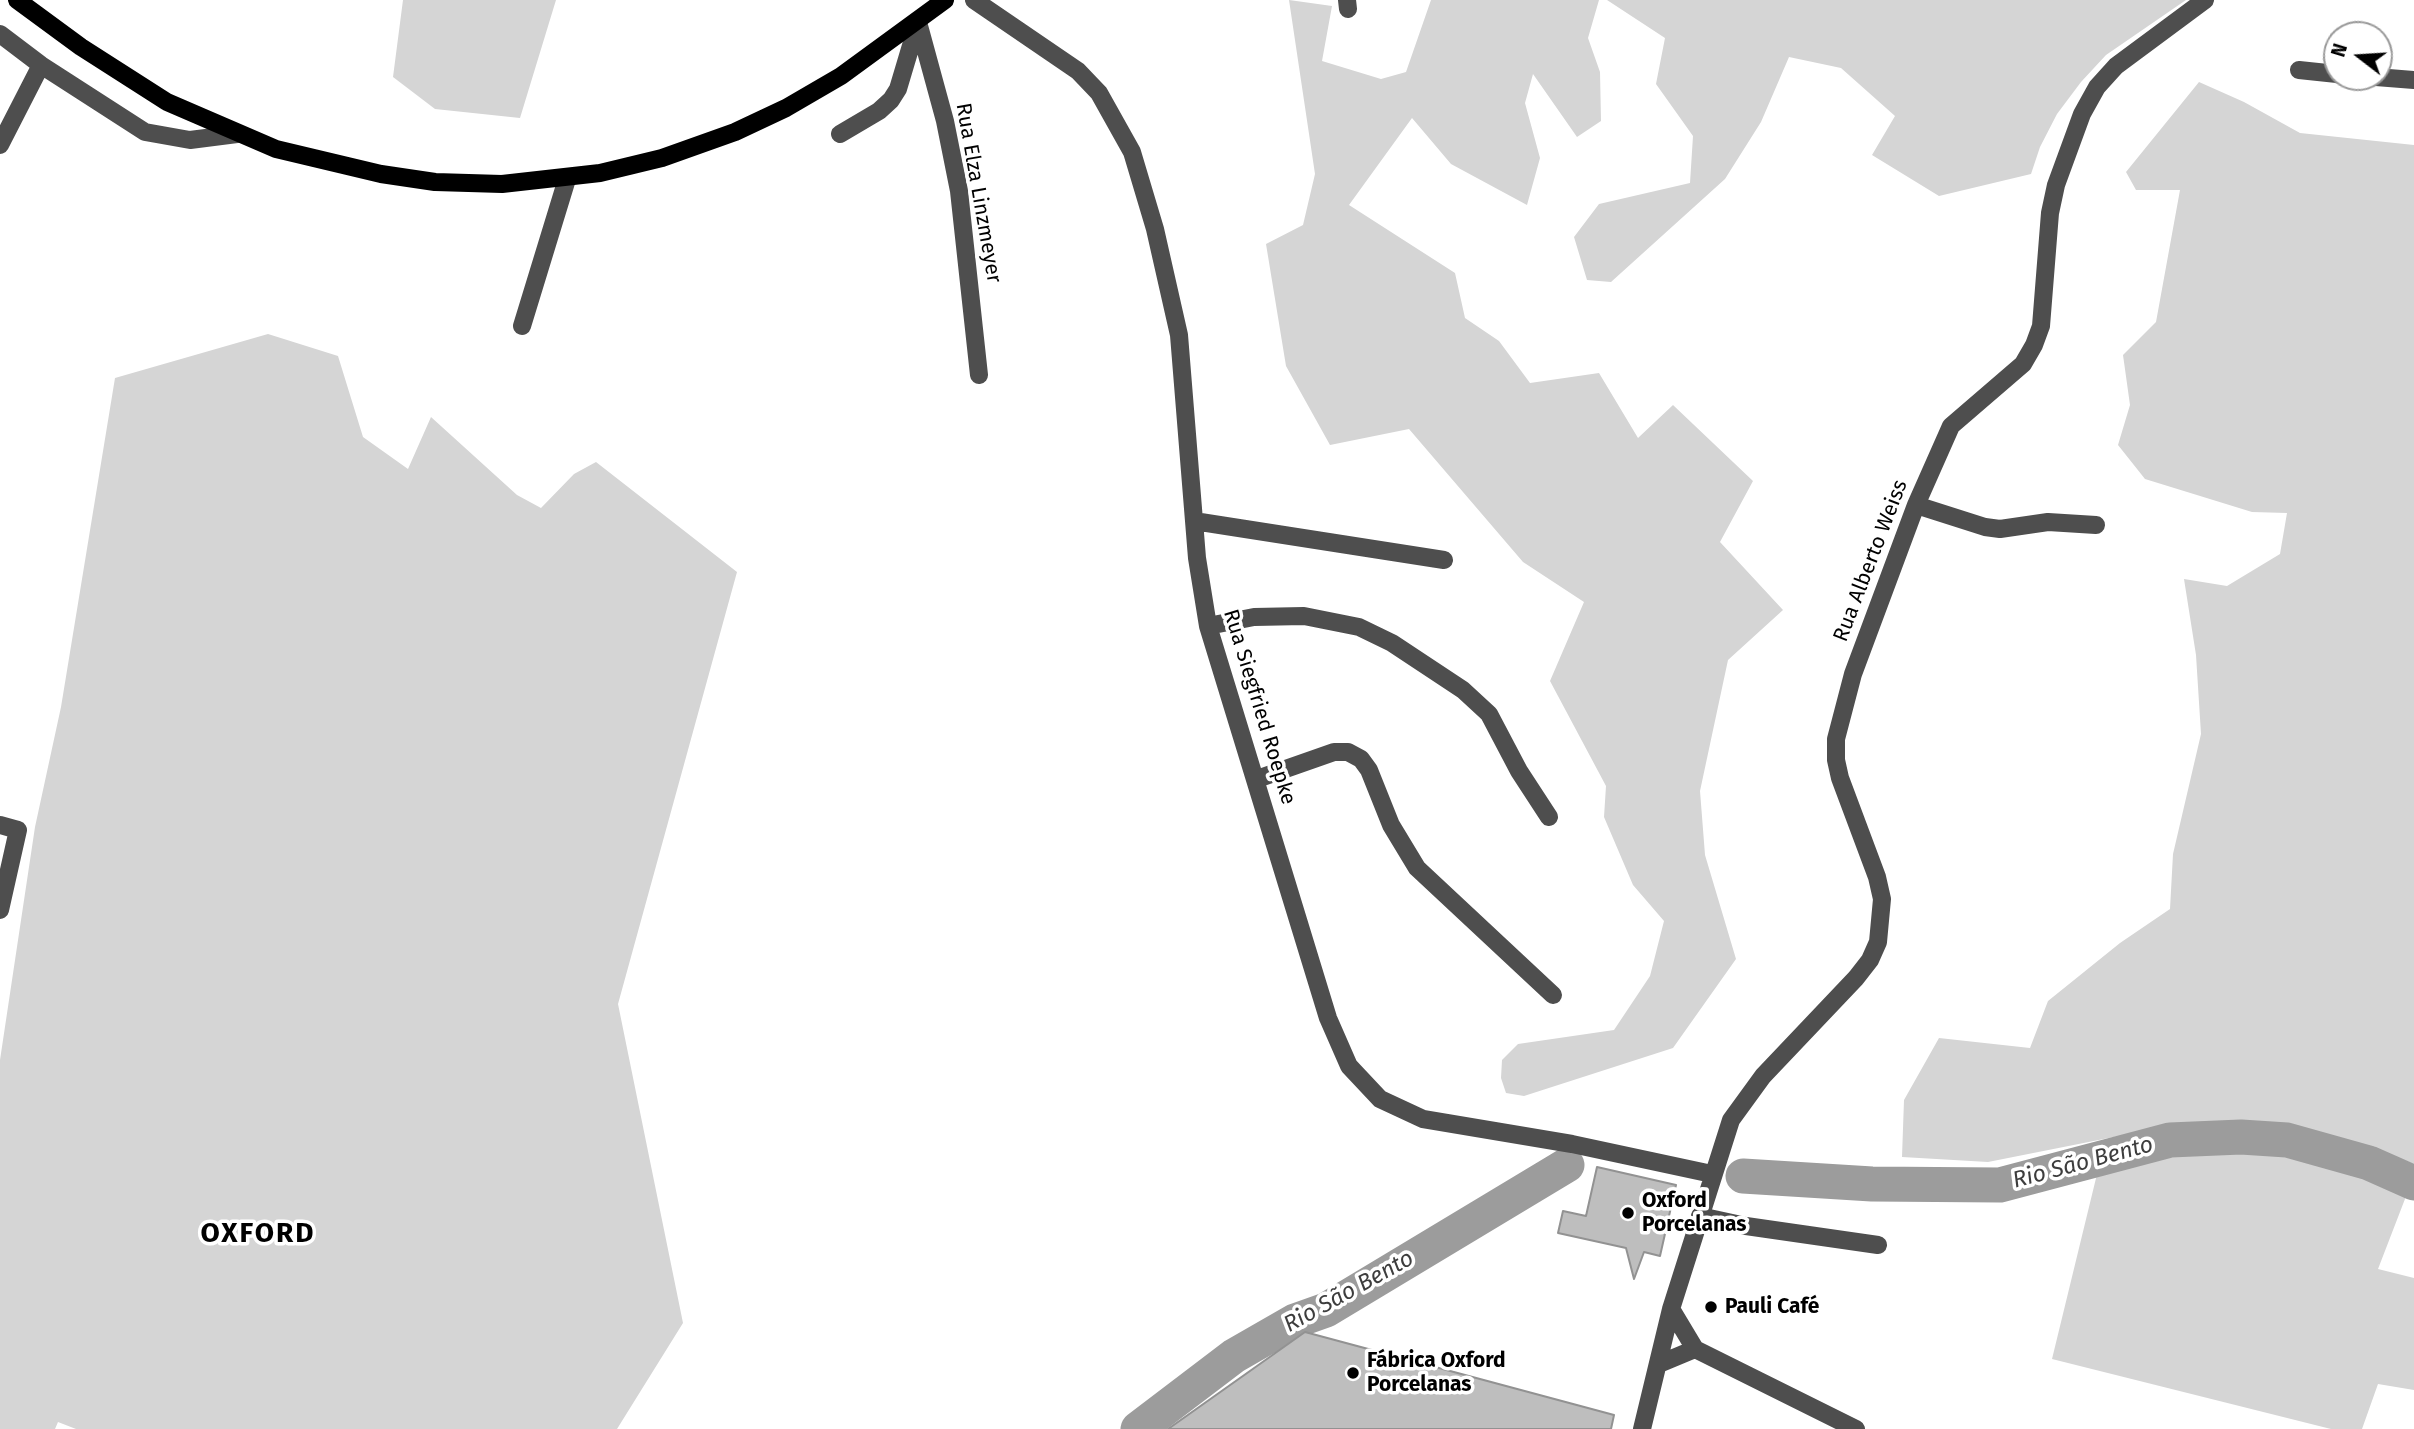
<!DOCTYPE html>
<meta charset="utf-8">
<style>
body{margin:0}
#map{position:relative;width:2414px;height:1429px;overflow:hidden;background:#fff;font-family:"Fira Sans",sans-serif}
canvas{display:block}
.north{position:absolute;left:2323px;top:21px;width:70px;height:70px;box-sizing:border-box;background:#fff;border:2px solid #999;border-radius:50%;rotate:287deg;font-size:19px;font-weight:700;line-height:28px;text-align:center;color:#000}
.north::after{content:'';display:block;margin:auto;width:24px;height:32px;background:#000;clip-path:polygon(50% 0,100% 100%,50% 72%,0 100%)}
</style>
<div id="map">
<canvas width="2414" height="1429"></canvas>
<div class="north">N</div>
</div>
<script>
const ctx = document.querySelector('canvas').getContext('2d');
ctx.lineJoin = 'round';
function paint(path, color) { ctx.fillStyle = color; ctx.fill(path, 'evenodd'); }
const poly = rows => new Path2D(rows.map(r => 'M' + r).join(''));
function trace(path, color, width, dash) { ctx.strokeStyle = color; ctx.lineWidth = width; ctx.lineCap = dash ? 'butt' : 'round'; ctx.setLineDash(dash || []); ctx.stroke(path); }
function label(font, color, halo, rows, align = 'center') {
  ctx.font = font + ' "Fira Sans",sans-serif'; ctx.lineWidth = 7; ctx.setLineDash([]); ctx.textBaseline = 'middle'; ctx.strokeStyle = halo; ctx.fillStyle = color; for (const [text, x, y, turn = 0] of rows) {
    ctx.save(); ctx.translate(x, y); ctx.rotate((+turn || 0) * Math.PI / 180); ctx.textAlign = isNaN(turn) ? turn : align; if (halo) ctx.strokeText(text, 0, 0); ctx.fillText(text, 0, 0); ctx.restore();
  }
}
paint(poly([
 [403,0,556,0,520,118,435,109,393,77],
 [1289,0,1332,6,1322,61,1381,79,1406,72,1431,0,1599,0,1588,38,1600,72,1601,121,1577,137,1533,74,1525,103,1540,158,1527,205,1451,164,1412,118,1349,205,1455,273,1465,318,1499,341,1530,383,1599,373,1638,438,1673,405,1753,481,1720,542,1783,610,1728,660,1700,791,1705,855,1736,959,1673,1048,1524,1096,1506,1093,1501,1078,1502,1060,1518,1044,1614,1030,1650,976,1664,921,1633,885,1604,817,1606,786,1550,681,1584,602,1523,562,1409,429,1330,445,1286,366,1266,244,1303,225,1315,174],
 [1607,0,2186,0,2106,55,2081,82,2057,114,2040,147,2031,174,1939,196,1872,155,1895,116,1841,68,1789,57,1761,122,1725,179,1611,282,1587,280,1574,237,1599,204,1690,183,1693,136,1656,84,1665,38],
 [2199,82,2244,102,2300,133,2414,145,2414,1164,2399,1158,2323,1142,2226,1125,2149,1130,1988,1162,1902,1157,1904,1100,1939,1038,2030,1048,2048,1001,2120,943,2170,909,2173,854,2201,734,2196,655,2184,579,2227,586,2280,554,2287,513,2252,512,2145,479,2118,445,2130,405,2123,355,2156,322,2180,190,2136,190,2126,172],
 [268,334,338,356,363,437,408,469,431,417,517,495,541,508,574,474,596,462,737,572,618,1004,683,1323,617,1429,76,1429,58,1422,55,1429,0,1429,0,1060,35,827,61,707,115,378],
 [2275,1144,2364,1168,2410,1186,2378,1269,2414,1278,2414,1390,2378,1384,2362,1429,2331,1429,2052,1359,2098,1170,2209,1145]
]), '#d5d5d5');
trace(poly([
 [1743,1176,1872,1184,2000,1185,2170,1140,2241,1137,2287,1140,2369,1163,2414,1183],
 [1138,1429,1234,1356,1295,1321,1326,1310,1567,1165]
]), '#9c9c9c', 35);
const building = poly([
 [1597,1167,1676,1185,1660,1256,1644,1252,1634,1279,1626,1248,1558,1233,1563,1211,1586,1216,1597,1167],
 [1305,1332,1614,1415,1611,1429,1168,1429,1305,1332]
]);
paint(building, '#bebebe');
trace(building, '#929292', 2);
trace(poly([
 [974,0,1078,71,1099,93,1132,152,1155,229,1179,335,1197,558,1208,626,1328,1018,1349,1066,1380,1099,1423,1119,1572,1144,1712,1174],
 [1347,0,1348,9],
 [918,22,945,121,959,191,979,375],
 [0,34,41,65,145,132,190,140,237,134],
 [2299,70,2337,74],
 [2376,77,2414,80],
 [840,134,879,111,891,100,898,89,918,22],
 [0,145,41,65],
 [522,326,567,179],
 [1916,505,1985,527,2000,529,2048,522,2096,525],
 [1194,521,1444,560],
 [1208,626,1254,617,1304,616,1359,627,1392,643,1463,690,1489,714,1519,771,1549,817],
 [1257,779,1334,752,1348,752,1361,759,1369,770,1391,825,1417,868,1553,995],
 [0,825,18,830,0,910],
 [1700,1216,1746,1226,1878,1245],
 [1671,1309,1695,1349,1856,1429],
 [1659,1364,1695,1349],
 [1642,1429,1671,1309,1731,1120,1763,1076,1856,978,1870,960,1878,942,1882,899,1877,877,1840,778,1836,760,1836,739,1853,674,1916,505,1951,426,2023,364,2034,345,2041,326,2050,213,2056,185,2082,114,2097,87,2116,66,2205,0]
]), '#4e4e4e', 18);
trace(poly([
 [17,0,81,47,167,102,276,149,381,174,435,182,502,184,600,173,662,158,735,132,786,108,841,76,945,0]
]), '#000', 18);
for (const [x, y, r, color] of [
 [1628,1213,7,"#000"],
 [1711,1307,7,"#000"],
 [1353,1373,7,"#000"]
]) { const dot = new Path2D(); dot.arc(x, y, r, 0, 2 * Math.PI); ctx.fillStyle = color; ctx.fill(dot); trace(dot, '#fff', 2.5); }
label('21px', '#000', '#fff', [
 ["Rua Elza Linzmeyer",978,193,80],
 ["Rua Alberto Weiss",1871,561,-69],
 ["Rua Siegfried Roepke",1259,707,73]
]);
label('bold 21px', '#000', '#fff', [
 ["Oxford",1642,1201],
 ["Porcelanas",1642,1225],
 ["Pauli Café",1725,1307],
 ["Fábrica Oxford",1367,1361],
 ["Porcelanas",1367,1385]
], 'left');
label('italic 23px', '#3d3d3d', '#fff', [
 ["Rio São Bento",2083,1163,-15],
 ["Rio São Bento",1349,1292,-29]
]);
ctx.letterSpacing = '2px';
label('bold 28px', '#000', '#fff', [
 ["OXFORD",258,1234]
]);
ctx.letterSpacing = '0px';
</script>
